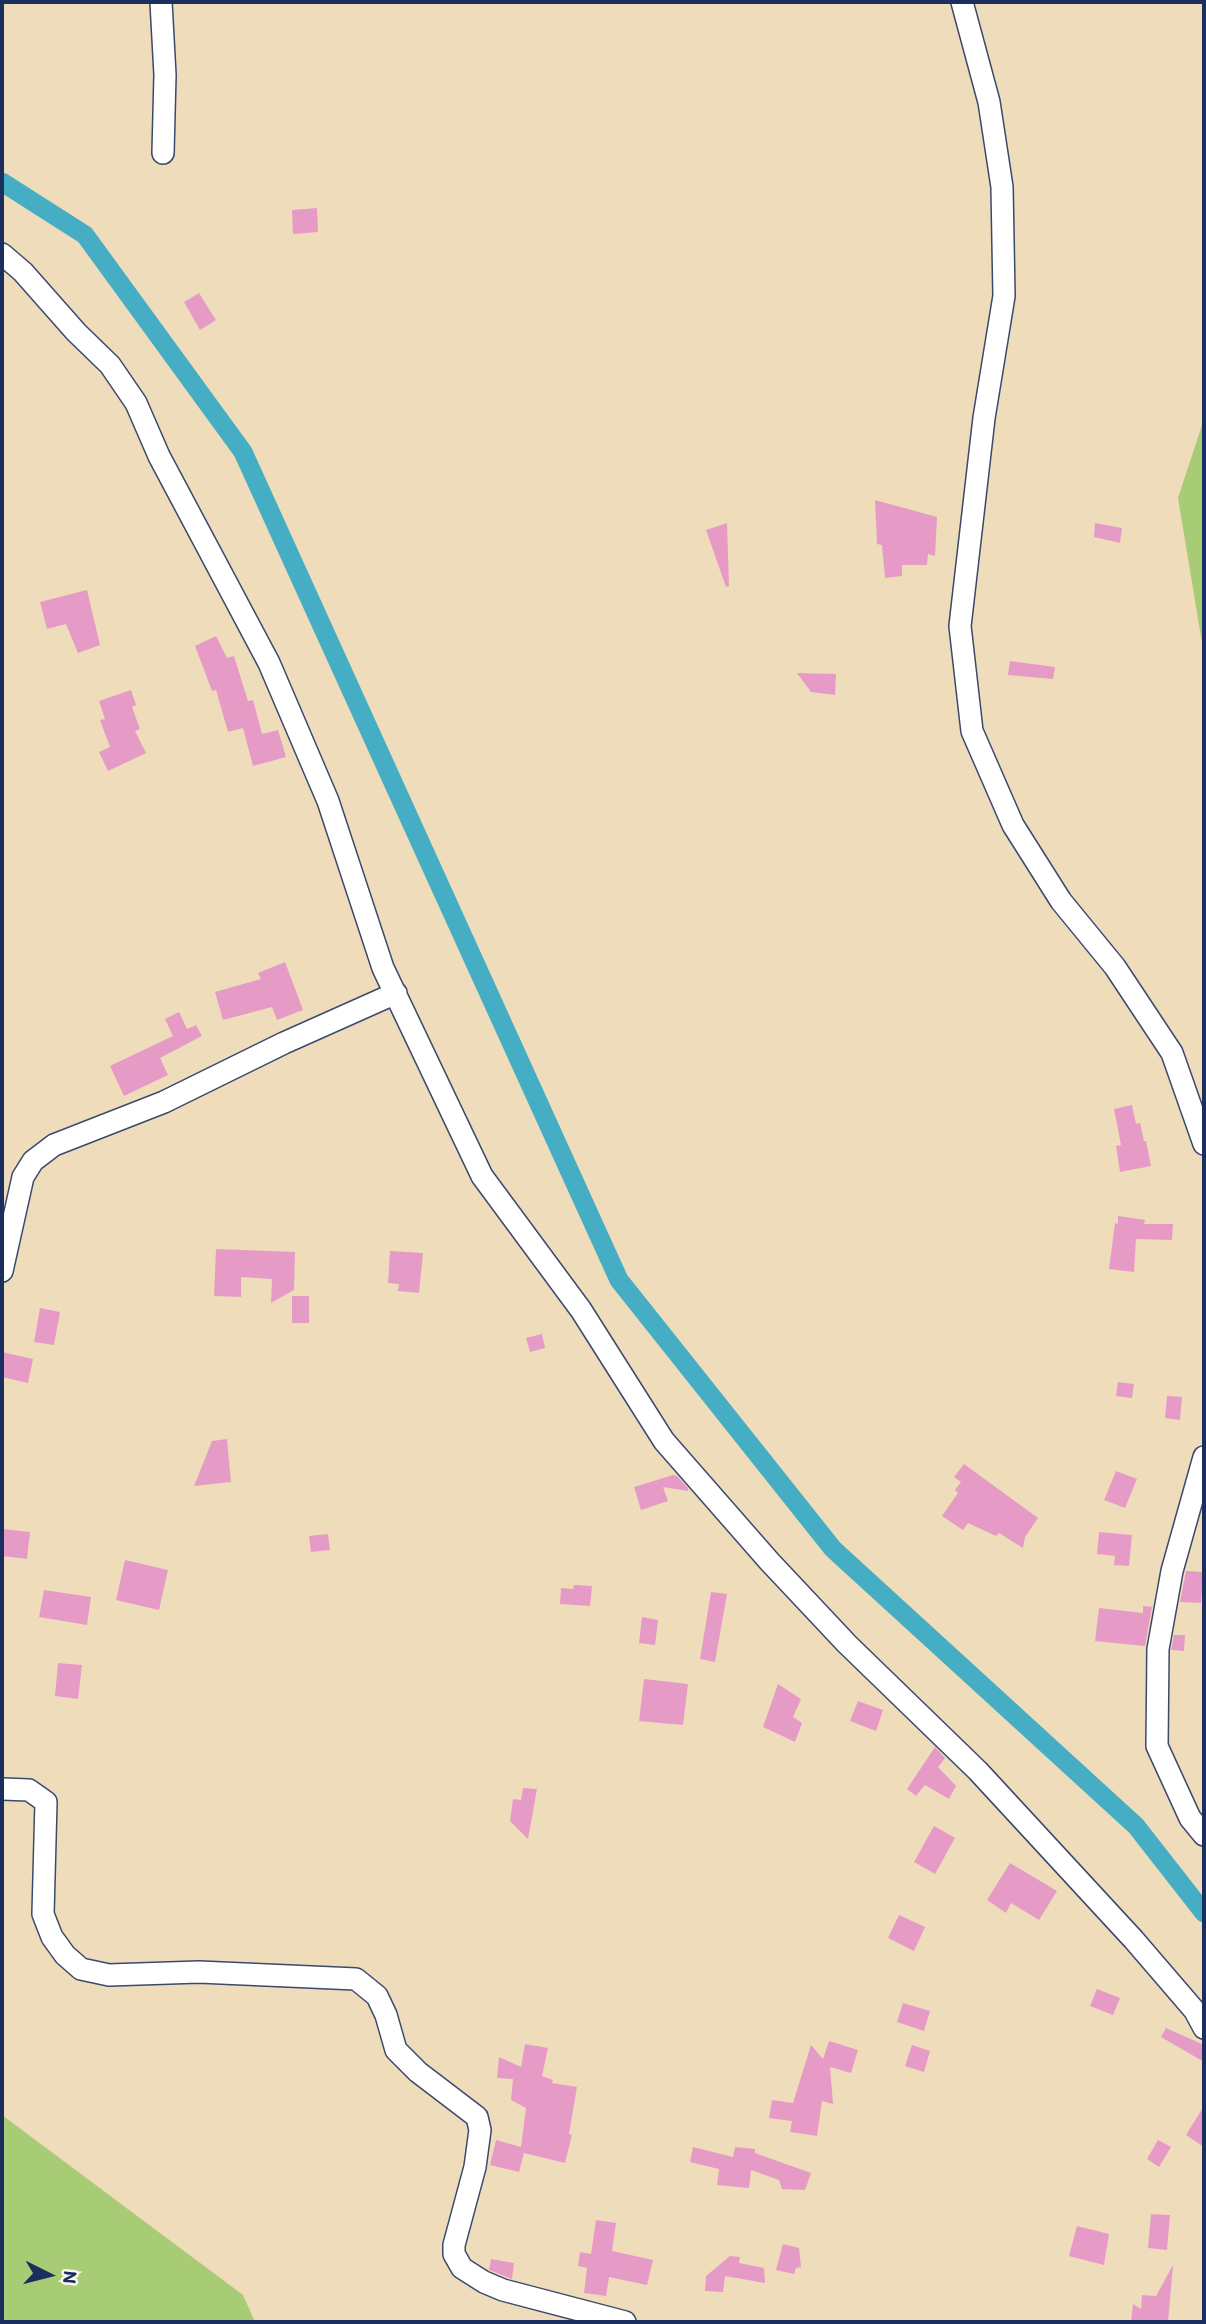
<!DOCTYPE html>
<style>
body{margin:0}
#map{position:relative;width:1206px;height:2324px;overflow:hidden;background:#efdcbb;font-family:Itim,sans-serif}
canvas{display:block}
.frame{position:absolute;inset:0;border:4px solid #1b2f5e;pointer-events:none}
.north{position:absolute;left:14px;top:2240px;width:70px;height:70px;-webkit-text-stroke:5px #fbf7ec;paint-order:stroke;rotate:96deg;font-size:19px;font-weight:700;line-height:28px;text-align:center;color:#1b2f5e}
.north::after{content:'';display:block;margin:auto;width:24px;height:32px;background:#1b2f5e;clip-path:polygon(50% 0,100% 100%,50% 72%,0 100%)}
</style>
<div id="map">
<canvas width="1206" height="2324"></canvas>
<div class="frame"></div>
<div class="north">N</div>
</div>
<script>
const ctx = document.querySelector('canvas').getContext('2d');
ctx.lineJoin = 'round';
function paint(path, color) { ctx.fillStyle = color; ctx.fill(path, 'evenodd'); }
const poly = rows => new Path2D(rows.map(r => 'M' + r).join(''));
function trace(path, color, width, dash) { ctx.strokeStyle = color; ctx.lineWidth = width; ctx.lineCap = dash ? 'butt' : 'round'; ctx.setLineDash(dash || []); ctx.stroke(path); }
paint(poly([
 [1204,419,1204,655,1178,498],
 [2,2115,243,2295,255,2322,2,2322]
]), '#a8cb75');
trace(poly([
 [2,182,85,235,243,452,619,1280,833,1549,1136,1826,1204,1913]
]), '#45aec4', 19);
paint(poly([
 [317,208,318,232,293,234,292,210],
 [199,293,216,320,200,330,184,302],
 [875,500,937,517,935,556,928,554,927,565,902,565,902,576,885,578,882,545,877,544],
 [727,523,729,586,726,587,706,530],
 [1095,523,1122,528,1120,543,1094,537],
 [87,590,100,645,78,653,66,624,47,629,40,602],
 [216,636,227,658,234,656,248,701,253,700,262,734,278,730,286,757,253,766,243,728,228,732,216,690,212,691,195,646],
 [1010,661,1055,667,1053,679,1008,675],
 [797,673,836,674,835,695,811,692],
 [131,690,136,705,132,707,140,729,135,731,146,753,108,771,99,752,110,747,100,720,105,719,99,701],
 [285,962,303,1010,277,1020,272,1007,223,1020,215,992,261,979,258,973],
 [179,1012,187,1029,196,1025,202,1036,160,1058,168,1075,124,1096,110,1066,173,1036,165,1019],
 [1132,1105,1136,1124,1140,1123,1144,1141,1146,1141,1151,1166,1120,1172,1116,1146,1121,1145,1114,1109],
 [1118,1216,1145,1220,1144,1224,1173,1224,1172,1240,1136,1239,1134,1272,1109,1269,1115,1223,1118,1224],
 [216,1249,295,1252,294,1290,271,1303,272,1279,241,1277,241,1297,214,1296],
 [390,1251,423,1253,419,1293,398,1291,399,1284,388,1283],
 [292,1296,309,1296,309,1323,292,1323],
 [40,1308,60,1312,54,1345,34,1342],
 [542,1334,545,1348,530,1352,526,1338],
 [2,1352,33,1359,28,1383,2,1377],
 [1118,1382,1134,1384,1132,1398,1116,1396],
 [1167,1396,1182,1397,1180,1420,1165,1418],
 [227,1439,231,1482,194,1486,212,1441],
 [964,1464,1038,1518,1025,1537,1023,1548,999,1533,996,1536,968,1523,963,1530,942,1516,958,1493,955,1490,961,1482,954,1477],
 [1116,1471,1137,1479,1125,1508,1104,1500],
 [673,1475,677,1476,688,1488,688,1491,663,1487,668,1501,641,1510,634,1487],
 [2,1529,30,1532,27,1559,2,1556],
 [1099,1532,1132,1535,1129,1566,1114,1565,1115,1556,1097,1554],
 [328,1534,330,1550,311,1552,309,1536],
 [125,1560,168,1570,159,1610,116,1600],
 [1186,1571,1203,1572,1201,1603,1180,1602],
 [574,1585,592,1586,590,1606,560,1604,561,1588,573,1589],
 [44,1590,91,1597,87,1625,39,1617],
 [711,1592,727,1594,715,1662,700,1659],
 [1143,1606,1152,1607,1145,1646,1095,1641,1099,1608,1143,1613],
 [642,1617,658,1620,655,1645,639,1643],
 [1174,1635,1185,1635,1184,1651,1171,1650],
 [58,1663,82,1665,78,1699,55,1696],
 [644,1679,688,1684,683,1725,639,1721],
 [778,1684,801,1699,793,1717,802,1723,795,1742,763,1727],
 [858,1701,883,1710,876,1731,850,1721],
 [935,1747,945,1758,938,1767,956,1786,949,1799,925,1785,916,1796,907,1789],
 [523,1788,537,1789,528,1839,510,1821,513,1799,521,1800],
 [934,1826,955,1838,935,1874,914,1862],
 [1010,1863,1057,1891,1039,1920,1011,1903,1006,1913,987,1900],
 [899,1915,925,1927,914,1951,888,1938],
 [1097,1989,1120,1998,1113,2015,1090,2006],
 [903,2003,930,2011,924,2031,897,2022],
 [1166,2028,1204,2045,1204,2062,1161,2037],
 [829,2041,858,2050,851,2073,830,2067,833,2104,822,2101,817,2136,790,2132,792,2121,769,2118,772,2100,793,2103,811,2045,823,2059],
 [525,2044,548,2048,542,2076,553,2080,552,2083,577,2087,569,2134,572,2135,565,2163,524,2153,519,2172,490,2165,496,2140,521,2147,526,2108,511,2100,513,2079,497,2078,499,2057,521,2067],
 [912,2045,930,2051,924,2072,905,2066],
 [1204,2106,1204,2147,1186,2135],
 [1158,2140,1171,2147,1159,2167,1147,2159],
 [693,2147,733,2157,735,2147,755,2149,755,2153,811,2173,805,2190,782,2189,779,2180,751,2170,749,2188,717,2185,719,2169,690,2162],
 [1151,2214,1170,2215,1167,2250,1148,2248],
 [596,2220,616,2223,612,2251,653,2260,647,2285,609,2277,606,2296,584,2293,587,2268,578,2266,580,2252,591,2254],
 [1077,2226,1109,2234,1104,2265,1069,2256],
 [783,2244,799,2248,801,2267,796,2268,794,2274,776,2270],
 [730,2256,740,2257,739,2263,764,2268,765,2283,725,2276,723,2292,705,2291,706,2276],
 [491,2259,514,2263,512,2279,489,2270],
 [1173,2265,1168,2322,1131,2322,1133,2304,1141,2309,1142,2295,1156,2296]
]), '#e69bc7');
const minor = poly([
 [161,2,165,75,163,153],
 [962,2,989,102,1002,187,1004,296,984,418,960,626,972,731,1013,825,1061,901,1115,967,1172,1053,1204,1144],
 [2,254,23,272,76,332,110,365,136,403,159,456,269,663,328,801,383,968,482,1176,581,1310,664,1441,769,1561,847,1644,978,1771,1134,1940,1195,2011,1204,2028],
 [2,1271,23,1177,33,1161,54,1145,164,1102,284,1043,396,993],
 [1204,1457,1172,1571,1158,1649,1157,1746,1190,1818,1204,1835],
 [2,1789,29,1790,46,1802,43,1914,52,1937,65,1955,81,1969,109,1975,199,1972,356,1979,377,1996,386,2015,396,2050,418,2072,477,2117,480,2130,475,2167,454,2245,454,2254,462,2268,484,2282,503,2290,625,2322]
]);
trace(minor, '#3b496c', 24);
trace(minor, '#fff', 21);
</script>
